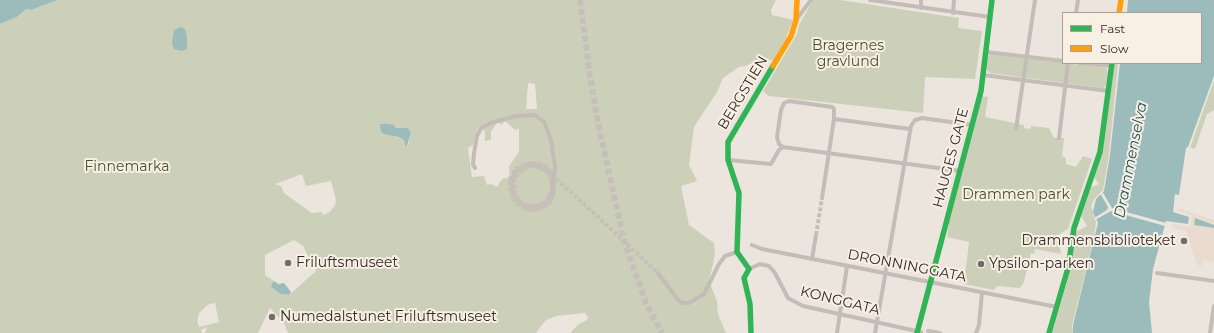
<!DOCTYPE html>
<style>
body{margin:0}
#map{position:relative;width:1214px;height:333px;overflow:hidden;background:#ebe5de;font-family:Montserrat,sans-serif}
canvas{display:block}
.legend{position:absolute;left:1062px;top:12px;width:140px;height:52px;box-sizing:border-box;background:#f8efe5;border:1px solid #a9a099;margin:0;padding:5px 7px;list-style:none;font-size:12px;color:#332a26}
.legend li{display:flex;align-items:center;gap:8px;height:20px}
.legend b{width:20px;border:1px solid #a9a099}
</style>
<div id="map">
<canvas width="1214" height="333"></canvas>
<ul class="legend">
<li><b style="height:5px;background:#30b455"></b>Fast</li>
<li><b style="height:5px;background:#ff9f0a"></b>Slow</li>
</ul>
</div>
<script>
const ctx = document.querySelector('canvas').getContext('2d');
ctx.lineJoin = 'round';
function paint(path, color) { ctx.fillStyle = color; ctx.fill(path, 'evenodd'); }
const poly = rows => new Path2D(rows.map(r => 'M' + r).join(''));
function trace(path, color, width, dash) { ctx.strokeStyle = color; ctx.lineWidth = width; ctx.lineCap = dash ? 'butt' : 'round'; ctx.setLineDash(dash || []); ctx.stroke(path); }
function label(font, color, halo, rows, align = 'center') {
  ctx.font = font + ' Montserrat,sans-serif'; ctx.lineWidth = 4; ctx.setLineDash([]); ctx.textBaseline = 'middle'; ctx.strokeStyle = halo; ctx.fillStyle = color; for (const [text, x, y, turn = 0] of rows) {
    ctx.save(); ctx.translate(x, y); ctx.rotate((+turn || 0) * Math.PI / 180); ctx.textAlign = isNaN(turn) ? turn : align; if (halo) ctx.strokeText(text, 0, 0); ctx.fillText(text, 0, 0); ctx.restore();
  }
}
paint(poly([
 [58,0,776,0,771,10,772,15,793,20,785,40,773,61,763,57,746,66,739,67,723,78,717,92,694,127,689,165,697,181,681,186,689,225,714,243,715,255,709,281,717,301,718,314,726,333,570,333,579,324,587,320,588,317,585,313,556,316,546,320,536,333,288,333,284,323,270,308,258,333,205,333,207,327,201,330,202,333,0,333,0,24,17,17,26,9,31,10],
 [528,83,535,84,537,109,526,109],
 [505,121,515,130,519,128,519,152,509,166,510,177,502,179,497,187,491,184,487,185,484,176,472,177,468,148,473,145,478,127,485,131,485,141,491,140,491,131,498,122,501,125],
 [394,125,396,128,411,133,408,146,405,145,404,140,388,134],
 [302,174,306,186,331,181,336,200,335,205,330,212,323,215,322,212,312,213,284,193,281,186,275,184],
 [294,240,303,246,316,271,289,295,285,295,273,288,271,284,274,281,265,275,265,255],
 [215,303,219,322,199,327,197,321,199,313,209,304],
 [813,0,840,0,959,18,958,28,982,31,975,79,925,77,923,113,769,96,763,91,797,34,799,25],
 [991,54,1106,68,1108,72,1106,86,1103,88,990,73,986,69,988,56],
 [1114,63,1118,63,1109,154,1103,190,1094,199,1091,206,1096,222,1094,238,1072,325,1073,333,1052,333,1067,283,1076,232,1087,226,1081,216,1090,188,1099,184,1094,177,1102,154],
 [1214,80,1214,110,1207,114,1195,149,1190,148],
 [982,96,988,97,985,117,1024,125,1024,128,1031,129,1031,126,1049,128,1054,138,1064,138,1062,156,1066,158,1066,164,1076,167,1083,156,1092,159,1068,229,1058,235,1061,254,1035,249,1034,254,1031,253,1024,282,1020,288,997,286,994,290,964,284,969,242,947,237,949,225,948,225]
]), '#ccd0b9');
paint(poly([
 [1178,208,1214,220,1214,225,1195,218,1194,225,1214,228,1214,262,1203,260,1202,266,1197,265,1186,231,1172,228,1173,224,1190,227,1192,216,1177,210]
]), '#e9dcce');
paint(poly([
 [0,0,58,0,31,10,26,9,17,17,0,24],
 [1128,0,1214,0,1214,76,1188,147,1186,148,1179,195,1175,194,1173,212,1189,217,1188,224,1166,221,1153,269,1149,302,1152,333,1073,333,1073,325,1098,223,1093,212,1096,199,1104,191,1110,155,1120,63,1201,63,1201,13,1127,13],
 [181,27,185,29,187,37,187,49,182,51,174,49,172,43,174,30],
 [380,124,388,124,394,125,396,128,408,128,411,133,407,146,405,145,404,140,398,137,384,134,381,132],
 [1195,218,1214,225,1214,228,1194,225],
 [275,281,278,284,284,283,291,292,289,295,281,294,271,287,272,283]
]), '#9bbcbb');
paint(poly([
 [1102,191,1112,208,1166,223,1165,226,1111,211,1095,220,1094,218,1107,210,1108,207,1100,193]
]), '#ebe5de');
trace(poly([
 [553,180,551,173,545,167,534,163,526,164,519,168,513,174,510,189,517,203,525,208,533,209,546,205,552,198,554,191],
 [553,183,550,173,547,169,538,165,529,164,522,167,516,172,512,179,511,186,513,196,518,202,531,209,540,208,545,204,553,192],
 [553,190,549,199,543,205,535,208,528,207,520,203,515,198,512,189,512,181,516,172,524,166,534,165,544,168,550,174,551,176,552,179,552,191,549,199,543,205,535,207,526,206,520,203,514,195,512,189,513,181,515,175,520,169,527,166,534,165,540,167,548,172,549,174,551,180,552,188,549,197,544,203,537,206,529,206,521,202,514,191,515,177,525,168,532,166,540,168,547,172,550,174,556,179,563,185,598,217,658,273],
 [553,194,550,202,544,207,535,210,528,210,521,207,513,199,509,184,511,176,516,169,529,163,538,163,545,166,550,170,554,179],
 [816,235,822,198]
]), '#c6c0b9', 4, [4, 2]);
trace(poly([
 [580,0,590,76,598,123,624,241,646,303,662,333]
]), '#c6c0b9', 6, [6, 3]);
trace(poly([
 [870,0,990,17],
 [921,8,921,0],
 [953,13,954,0],
 [1076,13,1078,0],
 [796,20,811,0],
 [986,52,1063,61],
 [1079,63,1112,66],
 [983,75,1109,91],
 [834,119,910,129],
 [1016,129,1035,0],
 [1059,138,1068,63],
 [783,147,779,144,777,137,781,110,784,103,789,101,832,107,834,109,834,119,822,198],
 [783,147,960,171],
 [728,160,771,164,779,150,783,147],
 [475,168,473,164,474,153,477,136,481,128,493,122,516,116,535,115,544,122,551,140,555,167,553,194],
 [752,245,762,249,1057,307],
 [812,259,816,235],
 [749,269,760,264,769,266,775,273,788,298,803,306,921,332],
 [658,273,679,301,683,303,689,303,704,294,719,264,725,256,737,252],
 [1157,273,1214,281],
 [928,331,940,333],
 [837,333,847,266],
 [875,333,911,126,915,120,922,118,972,125],
 [976,333,979,325,982,292],
 [1210,333,1214,306]
]), '#c3bcb7', 4);
trace(poly([
 [751,333,750,304,744,278,749,269,737,252,739,193,728,160,728,142,773,66],
 [917,333,981,91,992,0],
 [1049,333,1068,268,1074,228,1100,152,1112,63]
]), '#30b455', 5.5);
trace(poly([
 [1119,13,1121,0],
 [773,66,791,36,796,20,797,0]
]), '#ff9f0a', 5.5);
for (const [x, y, r, color] of [
 [1184,241,4,"#736b66"],
 [288,263,4,"#736b66"],
 [981,264,4,"#736b66"],
 [272,317,4,"#736b66"]
]) { const dot = new Path2D(); dot.arc(x, y, r, 0, 2 * Math.PI); ctx.fillStyle = color; ctx.fill(dot); trace(dot, '#f8efe5', 1.5); }
label('14px', '#44512b', '#f8efe5', [
 ["Bragernes",848,46],
 ["gravlund",848,62],
 ["Finnemarka",127,167],
 ["Drammen park",1016,195]
]);
label('14px', '#332a26', '#f8efe5', [
 ["BERGSTIEN",743,93,-59],
 ["HAUGES GATE",951,158,-75],
 ["DRONNINGGATA",907,266,11],
 ["KONGGATA",840,301,14]
]);
label('14px', '#332a26', '#f8efe5', [
 ["Drammensbiblioteket",1176,241,"right"],
 ["Friluftsmuseet",296,263],
 ["Ypsilon-parken",989,264],
 ["Numedalstunet Friluftsmuseet",280,317]
], 'left');
label('italic 15px', '#1e5053', '#f8efe5', [
 ["Drammenselva",1131,160,-79]
]);
</script>
